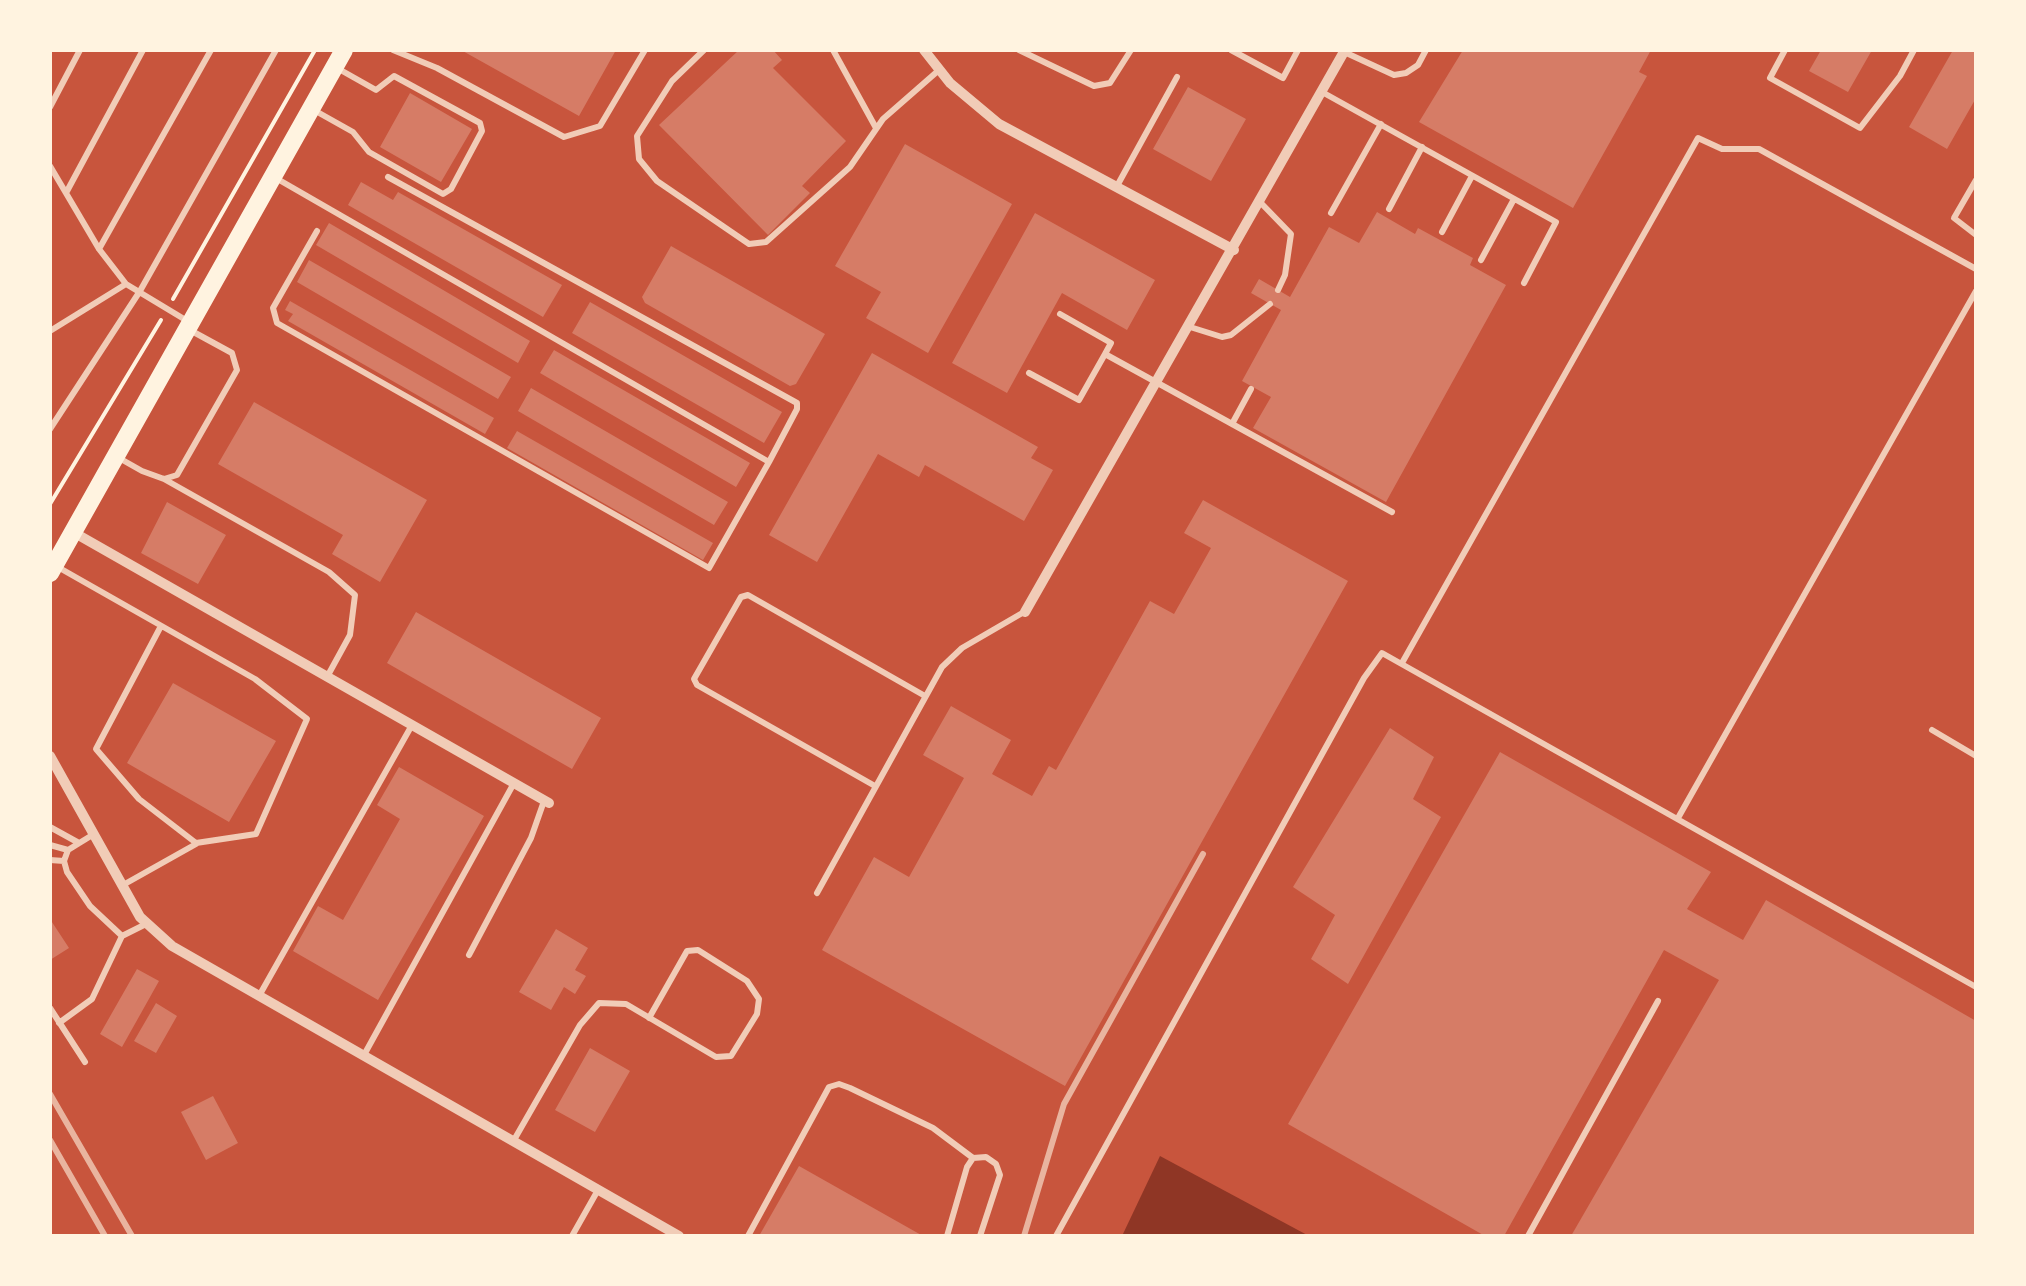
<!DOCTYPE html>
<style>
body{margin:0}
#map{position:relative;width:2026px;height:1286px;overflow:hidden;background:#c8553d;font-family:"Libre Baskerville",serif}
canvas{display:block}
.frame{position:absolute;inset:0;border:52px solid #fff3e0;pointer-events:none}
</style>
<div id="map">
<canvas width="2026" height="1286"></canvas>
<div class="frame"></div>
</div>
<script>
const ctx = document.querySelector('canvas').getContext('2d');
ctx.lineJoin = 'round';
function paint(path, color) { ctx.fillStyle = color; ctx.fill(path, 'evenodd'); }
const poly = rows => new Path2D(rows.map(r => 'M' + r).join(''));
function trace(path, color, width, dash) { ctx.strokeStyle = color; ctx.lineWidth = width; ctx.lineCap = dash ? 'butt' : 'round'; ctx.setLineDash(dash || []); ctx.stroke(path); }
paint(poly([
 [1160,1156,1309,1236,1122,1236]
]), '#8f3625');
paint(poly([
 [461,50,616,50,579,116],
 [739,50,773,50,782,60,773,68,846,141,802,186,810,193,768,235,659,125],
 [1463,50,1651,50,1639,72,1647,76,1573,208,1419,122],
 [1821,50,1872,50,1848,92,1809,71],
 [1953,50,1976,50,1976,98,1947,149,1909,127],
 [1188,87,1246,119,1211,181,1153,149],
 [410,93,472,129,441,182,380,147],
 [905,144,1012,204,928,353,866,318,881,292,835,266],
 [361,182,393,200,398,192,562,285,543,317,348,205],
 [1377,212,1415,234,1418,228,1473,258,1470,265,1506,285,1386,502,1253,428,1271,397,1242,381,1281,310,1251,293,1259,279,1290,297,1329,227,1359,243],
 [1035,213,1155,280,1127,330,1062,293,1007,393,952,363],
 [329,223,530,341,518,363,316,245],
 [671,246,825,334,796,384,790,386,645,303,642,297],
 [309,260,511,377,498,399,297,282],
 [290,301,494,418,485,434,288,321,293,314,285,310],
 [590,302,782,412,764,443,572,333],
 [554,350,750,463,736,487,540,373],
 [872,353,1038,447,1031,458,1053,470,1024,521,925,465,919,477,878,454,817,562,769,535],
 [531,388,728,502,714,525,518,411],
 [254,402,427,500,380,582,332,554,343,535,218,464],
 [517,431,713,543,703,560,507,448],
 [1203,500,1348,581,1065,1086,822,950,874,857,909,877,964,778,923,755,951,706,1011,740,992,774,1032,796,1049,766,1056,770,1150,601,1174,614,1211,548,1184,533],
 [167,502,226,535,198,584,141,553],
 [416,612,601,718,572,769,387,663],
 [173,683,276,741,229,822,127,763],
 [1390,728,1434,757,1413,799,1441,817,1348,984,1311,959,1335,915,1293,887],
 [1500,752,1711,872,1687,909,1743,940,1766,900,1976,1021,1976,1236,1571,1236,1719,980,1664,950,1504,1236,1485,1236,1288,1124],
 [399,767,484,816,378,1000,293,951,318,906,343,920,400,819,377,805],
 [50,919,69,948,50,960],
 [556,929,588,948,575,970,586,976,575,994,564,987,551,1010,519,992],
 [137,969,159,981,122,1047,100,1034],
 [156,1003,177,1016,156,1053,134,1041],
 [590,1048,630,1071,595,1132,555,1110],
 [213,1096,238,1143,206,1160,181,1112],
 [799,1166,923,1236,759,1236]
]), '#d67c66');
trace(poly([
 [173,299,315,50],
 [50,504,161,320]
]), '#fff3e0', 4);
trace(poly([
 [393,50,437,68,564,137,600,126,645,50],
 [704,50,672,81,637,136,639,159,657,181,749,244,766,242,850,167,883,119,939,70],
 [833,50,876,128],
 [1019,50,1094,86,1110,83,1131,50],
 [1231,50,1283,78,1298,50],
 [1785,50,1770,78,1860,128,1900,76,1914,50],
 [1342,51,1394,75,1406,73,1418,65,1426,50],
 [1322,92,1556,222,1524,283],
 [50,107,80,50],
 [312,109,353,132,369,152,443,194,451,189,482,131,480,123,394,76,376,90,337,68],
 [50,166,99,249,126,284],
 [274,177,769,462,709,568,277,323,273,308,317,231],
 [388,177,797,403,797,409,769,462],
 [1976,180,1954,218,1976,235],
 [1117,186,1177,77],
 [66,193,143,50],
 [1260,202,1291,234,1285,275,1278,290],
 [1389,209,1422,147],
 [1331,213,1381,124],
 [1442,232,1472,176],
 [99,249,211,50],
 [1481,260,1514,199],
 [1060,314,1111,343,1105,354,1392,512],
 [1190,327,1222,337,1231,335,1270,304],
 [50,331,126,284,189,322],
 [1029,373,1079,400,1105,354],
 [1232,424,1251,389],
 [50,429,140,291,276,50],
 [119,458,142,471,164,479,177,475,237,370,232,353,188,329],
 [164,479,329,572,355,595,350,635,327,677],
 [56,566,255,679,307,719,256,834,196,843,139,799,96,749,161,626],
 [1402,663,1698,138,1722,149,1759,149,1976,269],
 [1932,730,1976,756],
 [875,786,697,685,694,679,741,597,748,595,925,696],
 [1678,818,1976,291],
 [50,827,79,843],
 [94,834,68,850,64,861,67,872,90,906,122,936,146,924],
 [50,845,68,850],
 [50,860,64,861],
 [123,885,196,844],
 [817,893,942,667,962,648,1024,612],
 [469,955,531,838,544,801],
 [259,996,412,725],
 [50,1008,85,1062],
 [59,1023,92,999,122,936],
 [364,1055,514,783],
 [514,1140,580,1025,599,1003,626,1004,716,1057,731,1056,757,1014,759,999,747,981,698,950,687,951,649,1018],
 [572,1236,598,1190],
 [748,1236,829,1087,839,1084,850,1088,933,1128,973,1158],
 [947,1236,967,1167,973,1158,986,1157,996,1164,1000,1175,980,1236],
 [1056,1236,1364,678,1382,653,1976,987],
 [1528,1236,1658,1001]
]), '#f1ccb7', 6);
trace(poly([
 [924,50,950,83,999,124,1234,250],
 [73,532,549,803],
 [1025,612,1345,50],
 [50,756,140,917,172,946,679,1236]
]), '#f1ccb7', 10);
trace(poly([
 [50,573,344,50]
]), '#fff3e0', 18);
trace(poly([
 [50,1094,132,1236],
 [50,1140,105,1236],
 [1024,1236,1064,1104,1203,854]
]), '#e9b49f', 6);
</script>
